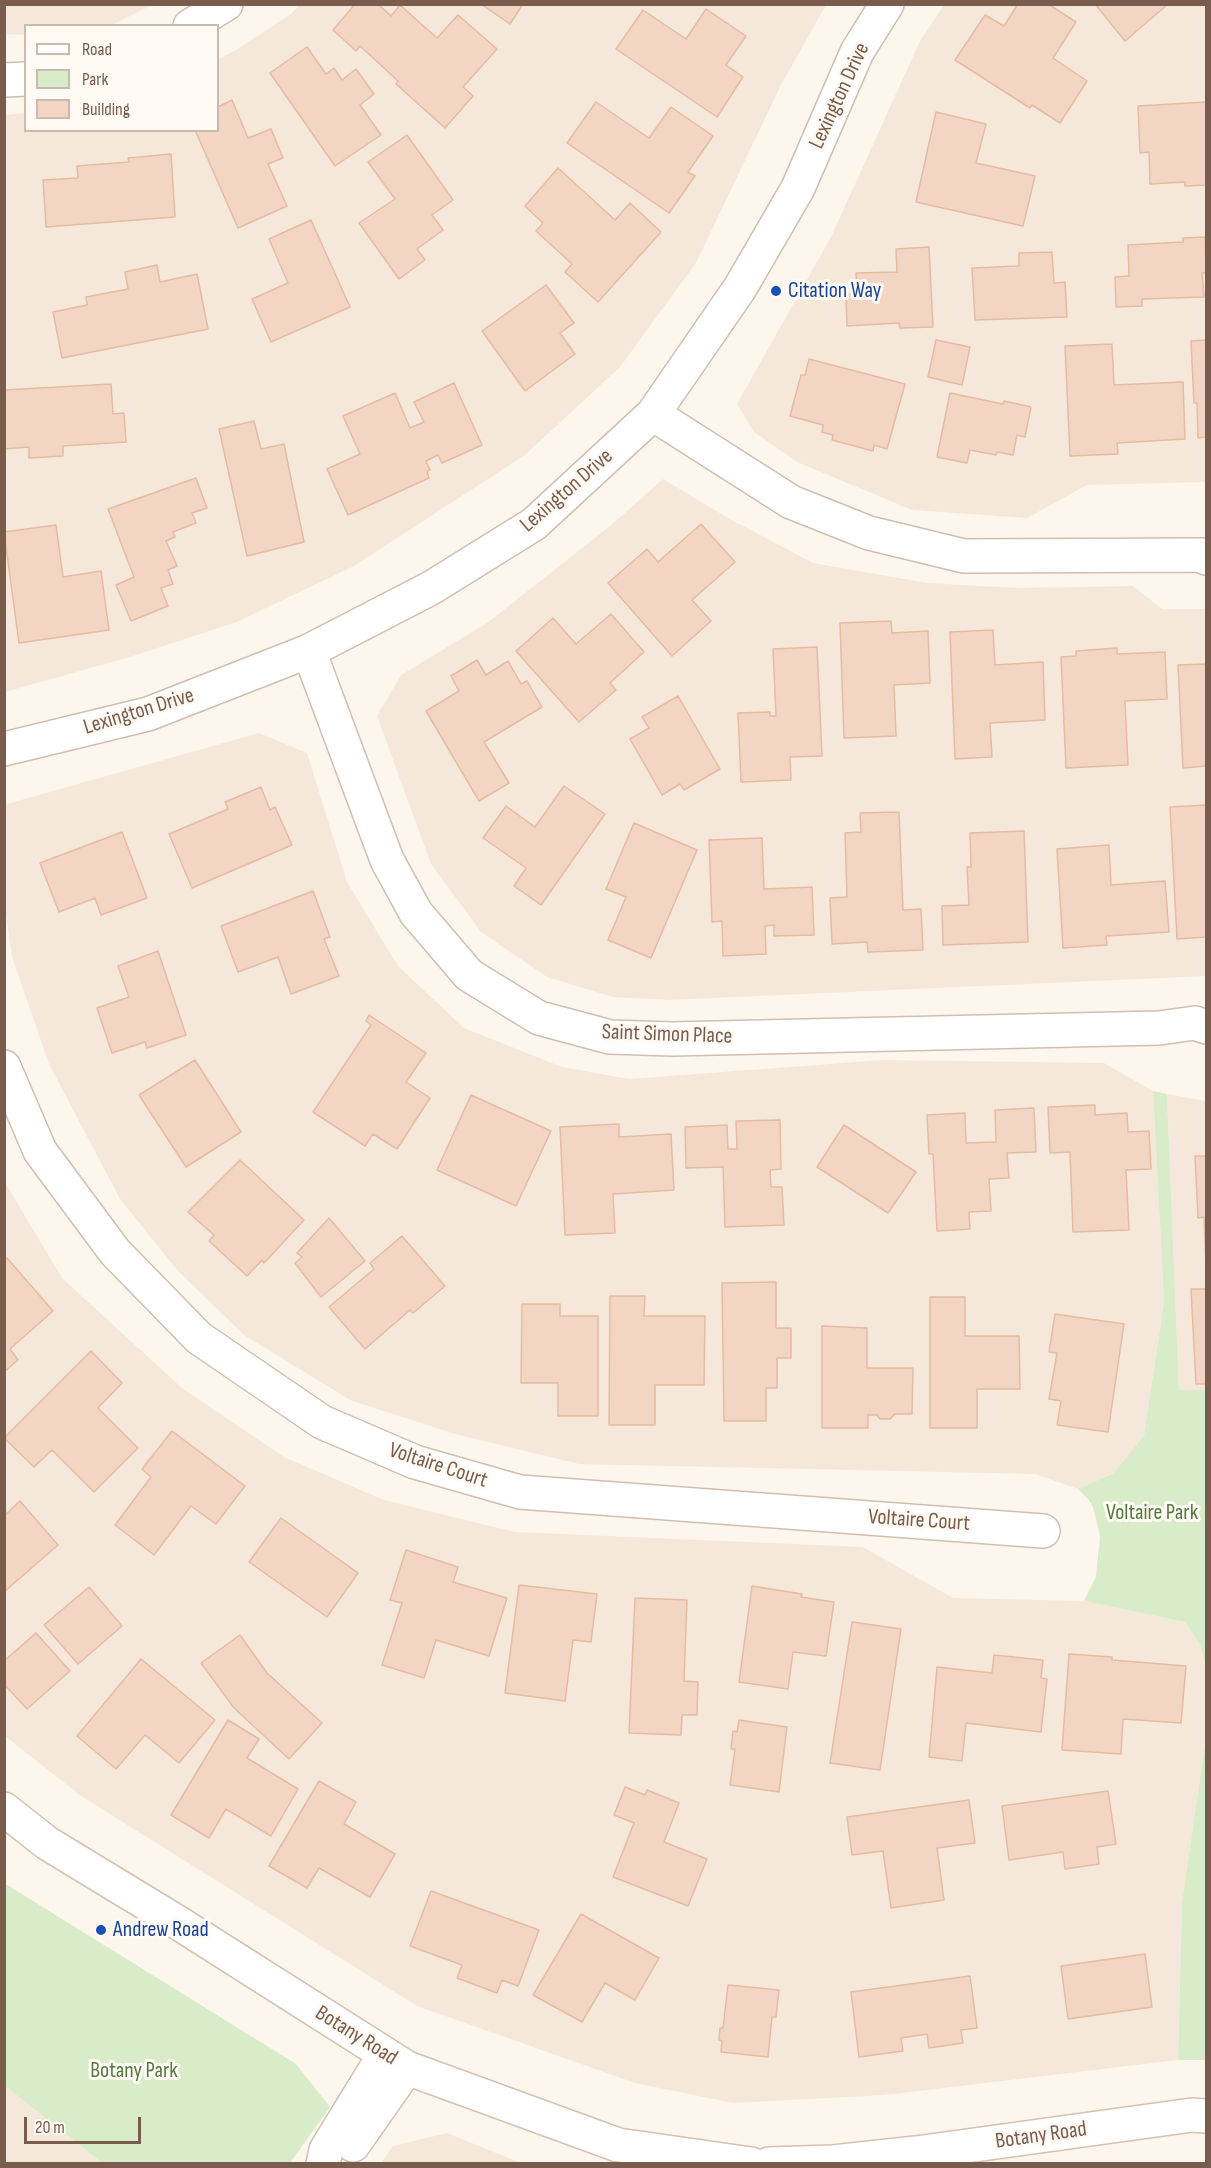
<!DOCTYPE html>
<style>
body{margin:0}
#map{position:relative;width:1211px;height:2168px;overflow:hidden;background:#fdf6ec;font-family:"Sofia Sans Condensed",sans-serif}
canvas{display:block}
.frame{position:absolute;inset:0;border:6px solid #7a5c4d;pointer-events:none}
.legend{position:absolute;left:24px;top:24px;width:195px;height:108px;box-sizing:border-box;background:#fffaf3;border:2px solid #cabbb1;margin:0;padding:8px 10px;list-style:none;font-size:18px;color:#7a5c4d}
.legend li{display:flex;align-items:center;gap:12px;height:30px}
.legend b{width:30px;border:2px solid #cabbb1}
.scale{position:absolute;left:24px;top:2117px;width:117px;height:27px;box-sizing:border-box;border:3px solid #7a5c4d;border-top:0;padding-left:8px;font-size:18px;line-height:21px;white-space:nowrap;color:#7a5c4d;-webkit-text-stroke:4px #fffaf3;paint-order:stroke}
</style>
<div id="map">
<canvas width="1211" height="2168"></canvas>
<div class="frame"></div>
<ul class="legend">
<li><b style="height:8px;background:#fff"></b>Road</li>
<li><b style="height:16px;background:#d8ecc9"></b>Park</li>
<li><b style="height:16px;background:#f3d5c3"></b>Building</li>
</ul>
<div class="scale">20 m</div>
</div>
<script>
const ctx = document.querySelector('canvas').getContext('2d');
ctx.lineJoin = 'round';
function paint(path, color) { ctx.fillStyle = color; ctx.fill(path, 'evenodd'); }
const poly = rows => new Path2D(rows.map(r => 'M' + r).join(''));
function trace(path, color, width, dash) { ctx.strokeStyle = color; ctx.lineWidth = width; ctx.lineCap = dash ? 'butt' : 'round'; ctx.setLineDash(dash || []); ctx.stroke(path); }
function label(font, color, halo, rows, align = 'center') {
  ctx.font = font + ' "Sofia Sans Condensed",sans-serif'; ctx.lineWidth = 6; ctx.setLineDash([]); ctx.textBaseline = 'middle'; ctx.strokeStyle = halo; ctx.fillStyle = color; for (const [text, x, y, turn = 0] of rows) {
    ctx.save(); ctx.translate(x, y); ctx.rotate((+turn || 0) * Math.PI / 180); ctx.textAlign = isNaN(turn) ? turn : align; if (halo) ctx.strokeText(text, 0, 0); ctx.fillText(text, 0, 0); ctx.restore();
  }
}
paint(poly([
 [5,4,152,4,152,5,114,24,26,26,25,35,5,34],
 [299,5,826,5,781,85,696,263,620,367,525,455,354,566,237,622,130,657,5,692,4,115,25,113,26,130,218,130,218,59,236,50,291,14],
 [944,5,1206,5,1206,482,1087,485,1027,518,912,510,797,462,754,432,737,404,831,237,920,41],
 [663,479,728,518,813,563,927,583,1018,588,1133,586,1162,609,1206,609,1206,976,669,1000,613,997,547,977,481,932,431,864,377,716,401,675,487,623,610,526],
 [259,733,307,753,347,882,398,966,464,1028,562,1067,629,1079,883,1060,1104,1063,1153,1091,1164,1302,1144,1435,1114,1473,1078,1489,1035,1474,579,1464,455,1434,350,1400,244,1335,178,1271,120,1199,49,1064,12,957,4,900,4,810,7,804],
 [1167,1094,1206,1101,1206,1390,1179,1390],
 [4,1181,62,1278,182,1388,284,1457,384,1500,515,1532,863,1547,953,1598,1084,1601,1185,1622,1200,1645,1206,1668,1206,1737,1182,1902,1178,2060,885,2095,733,2103,635,2083,417,2006,81,1796,5,1736],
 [4,2086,5,2086,102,2163,5,2163],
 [447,2133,521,2163,381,2163,393,2146]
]), '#f5e8da');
paint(poly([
 [1153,1091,1167,1094,1179,1390,1206,1390,1206,1668,1200,1645,1185,1622,1084,1601,1096,1577,1100,1536,1093,1507,1089,1500,1078,1489,1114,1473,1144,1435,1164,1302],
 [1206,1737,1206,2060,1178,2060,1182,1902],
 [4,1883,296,2064,330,2107,290,2163,102,2163,5,2086]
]), '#d8ecc9');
const building = poly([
 [355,4,378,4,391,16,400,5,437,38,458,15,497,49,463,87,473,96,445,128,396,84,398,81,360,46,356,51,333,30,355,4],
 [481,4,523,4,510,24,481,4],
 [1018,4,1048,4,1076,22,1053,58,1087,81,1060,123,1032,105,1030,108,955,60,985,15,1004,26,1018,4],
 [1095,4,1167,4,1167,5,1125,41,1095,4],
 [706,9,746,36,726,65,743,77,717,117,616,49,643,10,686,39,706,9],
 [307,47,326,74,334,68,342,80,356,69,374,94,360,105,381,135,335,166,270,73,307,47],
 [232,100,248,138,271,129,283,158,268,164,287,206,238,228,195,130,218,130,218,107,232,100],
 [596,102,649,138,671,107,713,136,688,172,695,176,669,213,567,143,596,102],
 [1206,102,1206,185,1185,186,1185,182,1150,184,1149,152,1140,153,1138,106,1206,102],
 [936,112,986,124,976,163,1035,176,1023,226,916,202,936,112],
 [407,135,453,200,432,215,443,230,417,249,425,260,399,279,359,223,395,199,368,162,407,135],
 [171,154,175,217,46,227,43,180,78,178,77,166,129,162,128,158,171,154],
 [558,168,615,220,630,203,661,232,598,302,565,272,572,264,536,231,543,223,525,206,558,168],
 [311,220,350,307,271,342,252,299,288,283,269,239,311,220],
 [1205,237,1206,273,1202,273,1204,297,1142,299,1142,306,1116,307,1115,277,1129,276,1128,245,1183,242,1183,238,1205,237],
 [929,247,933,327,900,328,899,323,847,326,846,294,857,294,856,273,897,272,896,249,929,247],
 [1052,252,1054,283,1065,282,1067,317,975,320,972,268,1019,266,1019,253,1052,252],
 [157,265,160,282,197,274,208,329,62,358,53,312,87,305,86,297,128,289,125,272,157,265],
 [546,285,574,323,560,333,575,354,525,391,482,331,546,285],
 [936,340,970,347,962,385,928,377,936,340],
 [1206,340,1206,437,1198,438,1197,403,1194,403,1191,341,1206,340],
 [1112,344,1114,385,1183,382,1185,439,1117,443,1118,454,1070,456,1065,346,1112,344],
 [809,359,905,384,887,449,874,445,873,451,832,440,833,435,822,432,823,425,790,416,801,375,805,375,809,359],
 [454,383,482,445,442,463,438,455,426,461,430,470,427,471,429,478,348,515,327,469,360,454,343,416,395,393,410,428,424,422,414,402,454,383],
 [111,384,113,414,124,413,126,442,63,446,63,456,29,458,29,447,4,449,4,390,111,384],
 [950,393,1003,404,1004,401,1031,407,1025,437,1017,435,1013,455,997,452,996,455,970,450,967,463,937,457,950,393],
 [254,421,261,449,284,444,304,542,247,556,219,429,254,421],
 [196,478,207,508,192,513,196,523,173,532,175,537,166,541,177,566,168,570,173,584,161,588,168,606,131,621,116,585,134,577,108,509,196,478],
 [701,524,735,562,692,600,711,621,672,656,608,583,647,549,658,562,701,524],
 [56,525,63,577,101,571,109,630,19,643,4,532,56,525],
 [611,614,644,652,610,683,616,690,579,722,516,651,553,618,576,644,611,614],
 [891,621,892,633,928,631,930,683,894,685,896,736,844,738,840,623,891,621],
 [993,630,995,665,1043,662,1045,720,990,723,992,757,955,759,950,632,993,630],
 [817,647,822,756,790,757,791,780,741,782,738,713,770,712,770,716,776,716,773,649,817,647],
 [1117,648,1117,654,1165,652,1167,699,1125,701,1128,765,1066,768,1061,657,1076,656,1076,651,1117,648],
 [477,660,486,675,508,661,521,684,527,681,542,707,484,742,509,783,479,801,426,711,459,691,451,676,477,660],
 [1206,664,1206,766,1183,768,1178,665,1206,664],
 [678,696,720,769,684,790,680,784,662,795,630,739,649,728,642,717,678,696],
 [564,786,605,814,541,905,514,886,526,868,483,838,506,806,535,827,564,786],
 [261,787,270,810,275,807,292,845,192,888,169,834,228,809,225,802,261,787],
 [1206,805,1206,937,1177,939,1170,807,1206,805],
 [899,812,903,910,921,909,923,950,868,952,867,942,832,944,830,898,847,897,845,833,861,832,860,813,899,812],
 [634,823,697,850,651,958,608,940,626,897,606,889,634,823],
 [1024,831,1028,942,943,945,942,906,969,905,967,867,971,867,970,833,1024,831],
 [122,832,147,898,101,915,95,898,59,912,40,863,122,832],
 [762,838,764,889,812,887,814,935,774,936,774,925,765,926,766,954,723,956,722,921,712,922,709,840,762,838],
 [1109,845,1111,885,1165,881,1169,932,1106,936,1107,945,1063,948,1057,849,1109,845],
 [313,891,330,937,324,939,339,976,291,994,278,957,238,972,221,926,313,891],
 [158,951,186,1035,147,1048,145,1042,112,1053,97,1008,129,997,118,966,158,951],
 [369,1015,426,1053,406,1082,430,1098,397,1149,373,1134,365,1146,313,1112,371,1025,366,1021,369,1015],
 [195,1060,241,1132,186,1167,139,1095,195,1060],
 [471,1095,551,1131,516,1206,437,1170,471,1095],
 [1095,1105,1095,1115,1127,1113,1128,1132,1149,1131,1151,1169,1126,1170,1129,1230,1073,1232,1070,1152,1050,1153,1048,1107,1095,1105],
 [1034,1108,1036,1152,1007,1153,1009,1178,989,1179,991,1211,969,1212,970,1229,937,1231,933,1154,929,1154,927,1115,965,1113,966,1143,996,1142,995,1110,1034,1108],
 [780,1120,781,1169,770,1170,771,1187,782,1187,784,1225,725,1227,723,1167,686,1168,685,1127,727,1125,728,1149,737,1149,736,1121,780,1120],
 [619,1124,619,1137,671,1134,674,1190,613,1194,615,1233,565,1235,560,1127,619,1124],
 [844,1125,916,1172,888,1213,817,1167,844,1125],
 [1195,1156,1206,1156,1206,1265,1204,1217,1198,1218,1195,1156],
 [240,1160,304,1220,264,1263,262,1260,247,1276,209,1241,214,1235,188,1212,240,1160],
 [329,1218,365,1261,321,1297,295,1263,302,1257,297,1253,329,1218],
 [402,1236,445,1286,413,1313,410,1310,365,1349,329,1307,374,1269,370,1263,402,1236],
 [7,1258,53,1311,10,1349,18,1360,4,1372,4,1260,7,1258],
 [776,1282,776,1328,791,1328,791,1358,777,1358,777,1388,766,1388,766,1421,724,1421,722,1283,776,1282],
 [1191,1289,1206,1289,1206,1384,1196,1384,1191,1289],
 [610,1296,645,1296,644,1316,705,1316,704,1385,655,1385,655,1425,609,1425,610,1296],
 [930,1297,965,1297,965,1336,1019,1336,1020,1389,977,1389,977,1428,930,1428,930,1297],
 [522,1304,560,1304,560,1316,598,1316,598,1416,558,1416,558,1383,521,1383,522,1304],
 [1055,1314,1124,1324,1108,1432,1057,1425,1061,1401,1049,1399,1057,1353,1049,1352,1055,1314],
 [822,1326,867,1328,867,1368,913,1368,912,1414,895,1414,890,1419,880,1419,877,1415,868,1415,868,1428,822,1428,822,1326],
 [91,1351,122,1383,98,1408,138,1448,94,1492,52,1450,34,1467,4,1438,91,1351],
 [172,1431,245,1486,216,1524,191,1506,154,1555,115,1525,151,1477,142,1469,172,1431],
 [20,1501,58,1545,4,1592,4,1516,20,1501],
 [281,1518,358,1573,327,1617,249,1562,281,1518],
 [406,1550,458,1567,453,1582,507,1598,489,1656,436,1640,424,1678,382,1665,402,1603,390,1600,406,1550],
 [519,1585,597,1594,591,1642,573,1640,565,1701,505,1693,519,1585],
 [752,1586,802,1594,801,1597,834,1602,826,1656,793,1652,788,1689,739,1682,752,1586],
 [89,1587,122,1626,78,1664,44,1625,89,1587],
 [635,1598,687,1600,684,1681,698,1682,697,1715,682,1715,681,1735,629,1733,635,1598],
 [852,1622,901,1629,880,1770,830,1763,852,1622],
 [36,1633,70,1671,27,1709,4,1684,4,1661,36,1633],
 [240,1635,267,1673,322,1723,289,1759,234,1708,201,1663,240,1635],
 [1069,1654,1112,1657,1112,1660,1186,1666,1181,1723,1123,1719,1121,1754,1062,1750,1069,1654],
 [994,1655,1043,1660,1041,1678,1047,1679,1041,1732,966,1723,962,1761,929,1757,937,1667,992,1673,994,1655],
 [141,1659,215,1720,179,1763,145,1735,116,1769,77,1736,141,1659],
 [228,1720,259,1739,247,1758,298,1789,271,1836,226,1809,209,1838,171,1815,228,1720],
 [739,1720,787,1727,779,1792,730,1785,735,1749,731,1749,733,1731,737,1732,739,1720],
 [319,1781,356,1802,344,1824,395,1854,370,1897,319,1868,307,1888,269,1866,319,1781],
 [625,1787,645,1795,647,1790,679,1803,664,1842,707,1859,688,1906,613,1877,634,1823,614,1815,625,1787],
 [1108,1791,1116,1844,1097,1847,1099,1864,1065,1869,1063,1852,1009,1860,1002,1806,1108,1791],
 [969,1800,975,1843,937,1848,944,1900,891,1908,883,1851,852,1855,847,1817,969,1800],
 [431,1891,539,1930,518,1986,502,1980,497,1993,457,1978,462,1965,410,1946,431,1891],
 [581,1914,659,1958,635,2000,605,1983,582,2022,533,1995,581,1914],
 [1145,1954,1152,2007,1068,2019,1061,1966,1145,1954],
 [970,1976,977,2028,961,2030,963,2043,929,2048,927,2034,901,2038,903,2051,859,2057,851,1992,970,1976],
 [728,1985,779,1990,776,2017,772,2017,768,2057,721,2052,722,2041,719,2040,720,2028,723,2028,728,1985]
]);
paint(building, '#f3d5c3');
trace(building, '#e6bba3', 1.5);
const street = poly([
 [190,26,226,4],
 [4,80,26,79],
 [653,414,791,502,869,533,964,556,1203,555,1206,558],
 [309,651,387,860,416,913,469,975,539,1018,610,1037,672,1039,1159,1028,1195,1023,1206,1027],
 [4,749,148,714,309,651,431,588,534,524,653,414,740,288,798,188,857,52,887,4],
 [4,1067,40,1151,115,1252,199,1338,322,1422,415,1462,520,1492,1043,1531],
 [353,2145,407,2068],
 [323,2164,326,2150,385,2054]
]);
const secondary = poly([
 [4,1809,47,1843,177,1922,407,2068,618,2145,751,2164],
 [769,2164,833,2162,916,2153,1192,2115,1206,2116]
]);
trace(street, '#d1beb0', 36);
trace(secondary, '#d6c0b0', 36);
trace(street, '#fff', 33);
trace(secondary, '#fff', 33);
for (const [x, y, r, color] of [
 [776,291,6,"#1a4fb4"],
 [101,1930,6,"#1a4fb4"]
]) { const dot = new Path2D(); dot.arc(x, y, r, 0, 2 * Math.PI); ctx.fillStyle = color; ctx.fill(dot); trace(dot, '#fffaf3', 2); }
label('22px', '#7a5c4d', '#fffaf3', [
 ["Lexington Drive",840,96,-65],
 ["Lexington Drive",567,491,-41],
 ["Lexington Drive",139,712,-17],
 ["Saint Simon Place",667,1035,2],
 ["Voltaire Court",438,1466,18],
 ["Voltaire Court",919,1521,4],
 ["Botany Road",356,2036,32],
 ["Botany Road",1041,2136,-8]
]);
label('22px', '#164399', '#fffaf3', [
 ["Citation Way",788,291],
 ["Andrew Road",113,1930]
], 'left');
label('22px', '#537a41', '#fffaf3', [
 ["Voltaire Park",1152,1513],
 ["Botany Park",134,2071]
]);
</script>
